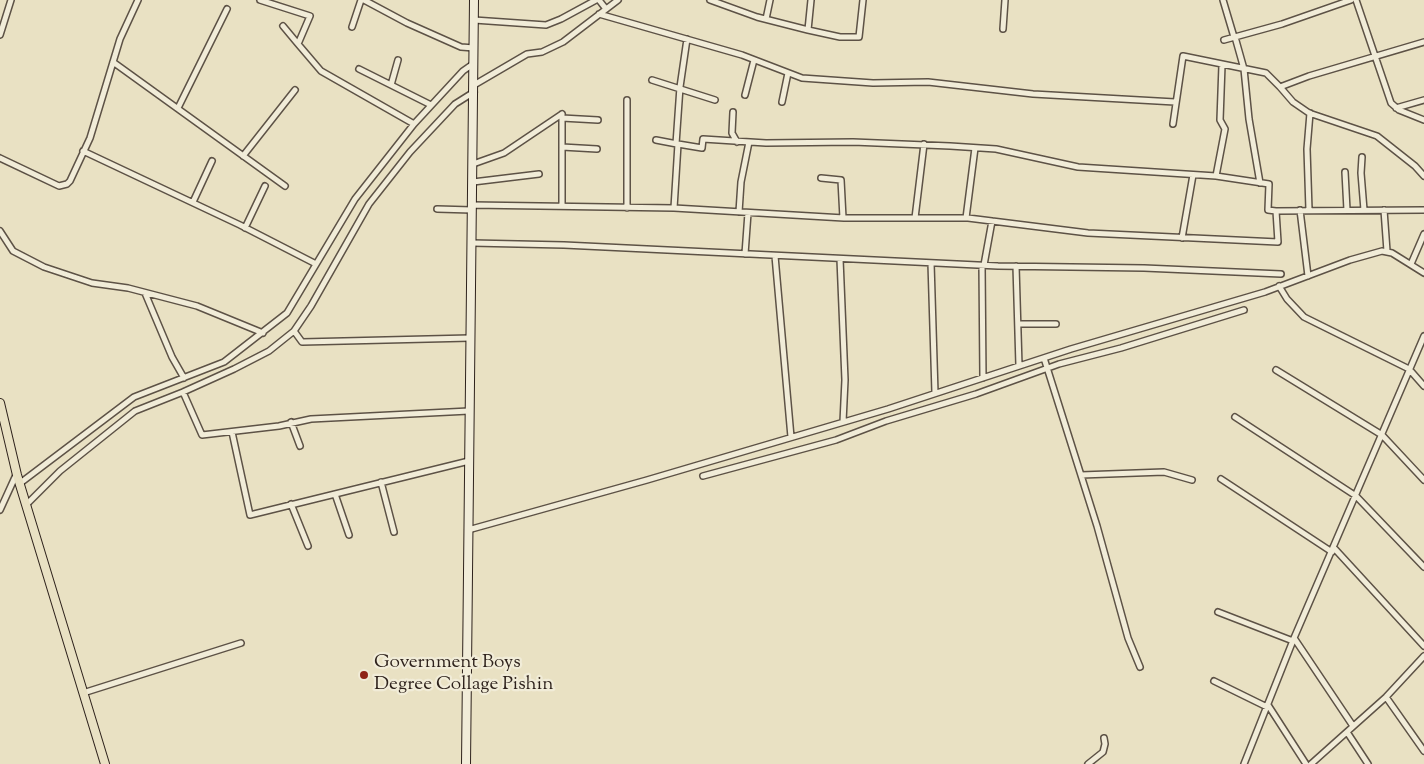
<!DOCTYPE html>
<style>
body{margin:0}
canvas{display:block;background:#e9e1c3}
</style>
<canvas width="1424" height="764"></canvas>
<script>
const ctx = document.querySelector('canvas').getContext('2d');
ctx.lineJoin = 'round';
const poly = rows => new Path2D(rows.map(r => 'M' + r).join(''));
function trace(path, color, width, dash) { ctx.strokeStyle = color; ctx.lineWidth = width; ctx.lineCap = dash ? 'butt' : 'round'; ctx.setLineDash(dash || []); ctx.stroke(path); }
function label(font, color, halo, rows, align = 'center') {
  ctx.font = font + ' "Sorts Mill Goudy",serif'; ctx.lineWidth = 4.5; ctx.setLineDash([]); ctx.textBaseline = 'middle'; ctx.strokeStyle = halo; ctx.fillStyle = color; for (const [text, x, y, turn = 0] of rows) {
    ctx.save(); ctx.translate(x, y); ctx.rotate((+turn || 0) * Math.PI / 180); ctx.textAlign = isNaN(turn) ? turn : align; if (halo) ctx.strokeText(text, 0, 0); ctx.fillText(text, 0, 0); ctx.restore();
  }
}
const minor = poly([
 [260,0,310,16,298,44,321,71,414,124],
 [364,0,407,23,461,47,474,48],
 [599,0,606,9],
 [710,0,757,17,808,30,840,37,859,37,863,0],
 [1223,0,1234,37],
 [1356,0,1391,103,1399,110,1424,120],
 [599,14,742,55,802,78,873,83,928,82,1033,94,1175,102],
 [766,19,770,0],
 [474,20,546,25,561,19,596,0],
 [283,26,298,44],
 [352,27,361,0],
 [1003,29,1005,0],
 [808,30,811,0],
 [0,35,11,0],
 [1235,37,1244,69,1249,119,1260,183],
 [1224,40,1282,24,1351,0],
 [1424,42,1309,76,1280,87,1293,102,1309,113,1377,136,1415,166,1424,176],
 [113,62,285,186],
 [359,69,431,105],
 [652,80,715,100],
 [391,85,398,60],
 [474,85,527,54,542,52,563,42,618,0],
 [745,95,754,60],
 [782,102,788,73],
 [178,108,227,9],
 [1396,108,1424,100],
 [733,112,732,133,737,142],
 [562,118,598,120],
 [1173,124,1183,56,1266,73,1280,87],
 [656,140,677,144],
 [676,144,680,87,687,39],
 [562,147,597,149],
 [83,151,240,225,316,264],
 [243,156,295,90],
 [1362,157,1361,173,1364,210],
 [0,158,59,186,67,184,70,181,90,138,120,39,138,0],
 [473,164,504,153,562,114],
 [1345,172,1347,210],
 [1216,176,1225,129,1220,120,1222,65],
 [821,178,841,180,843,218],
 [473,182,539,174],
 [193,202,212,161],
 [472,205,674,208,844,218,968,218,1088,233,1278,242,1276,211,1424,210],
 [562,206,562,114],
 [627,208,627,100],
 [674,208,678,144,702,148,703,139,766,143,853,142,950,146,996,149,1078,167,1216,176,1269,184,1268,210,1276,211],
 [437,209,472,210],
 [1300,210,1308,276],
 [1309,210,1307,149,1310,113],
 [1384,210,1387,251],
 [739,212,741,182,749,142],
 [915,218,924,144],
 [966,218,975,148],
 [245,228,265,186],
 [0,231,13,251,44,267,92,283,128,288,197,306,263,333],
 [1182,238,1193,175],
 [472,243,564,245,998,266,1144,268,1281,274],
 [745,254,748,213],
 [775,256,791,437],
 [840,259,845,380,843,422],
 [931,263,935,393],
 [1411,264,1424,234],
 [982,265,983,378],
 [984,265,992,221],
 [1016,266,1019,366],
 [1279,286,1287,299,1304,317,1409,369,1424,386],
 [145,293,172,357,184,378],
 [1018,324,1056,324],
 [294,331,302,342,470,338],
 [1044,358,1097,526,1128,638,1140,667],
 [1276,370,1382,435,1424,480],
 [183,392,202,435,279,426,311,419,469,411],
 [1235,417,1356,496,1424,567],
 [291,422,300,446],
 [232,432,250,515,469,461],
 [1081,475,1164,472,1192,480],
 [703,476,836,440,886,421,976,394,1059,364,1121,348,1244,310],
 [1221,479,1332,552],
 [381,482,394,532],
 [19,484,134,397,224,362,287,313,355,199,414,124,463,71,473,64],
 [335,494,349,535],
 [291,504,308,546],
 [26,505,60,471,135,411,183,392,234,369,269,351,294,331,311,306,369,204,410,152,455,104,474,92],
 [0,510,16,475],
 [468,530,647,480,888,409,1071,349,1265,292,1350,260,1382,251,1392,253,1424,273],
 [1334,548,1424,646],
 [1218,612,1293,641],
 [1294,638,1353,726],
 [1214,681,1267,707],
 [83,693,241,643],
 [1386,697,1424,751],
 [1268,705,1306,764],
 [1347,732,1368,764],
 [1088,764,1103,752,1105,744,1104,738],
 [1244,764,1294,638,1424,336],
 [1311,764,1386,697,1424,656]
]);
const secondary = poly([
 [466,764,474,0]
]);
const primary = poly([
 [0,403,17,475,105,764]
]);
trace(minor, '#5d5246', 8);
trace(secondary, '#2e221c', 10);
trace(primary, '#2e221c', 10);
trace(minor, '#f1ecd8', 5);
trace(secondary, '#f1ecd8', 8);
trace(primary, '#e9e1c3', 8);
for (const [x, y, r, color] of [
 [364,675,5,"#8f2418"]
]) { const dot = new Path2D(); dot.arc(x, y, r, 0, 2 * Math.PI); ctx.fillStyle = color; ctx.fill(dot); trace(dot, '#f1ecd8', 2); }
label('19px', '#2e221c', '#f1ecd8', [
 ["Government Boys",374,664],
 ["Degree Collage Pishin",374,686]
], 'left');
</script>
